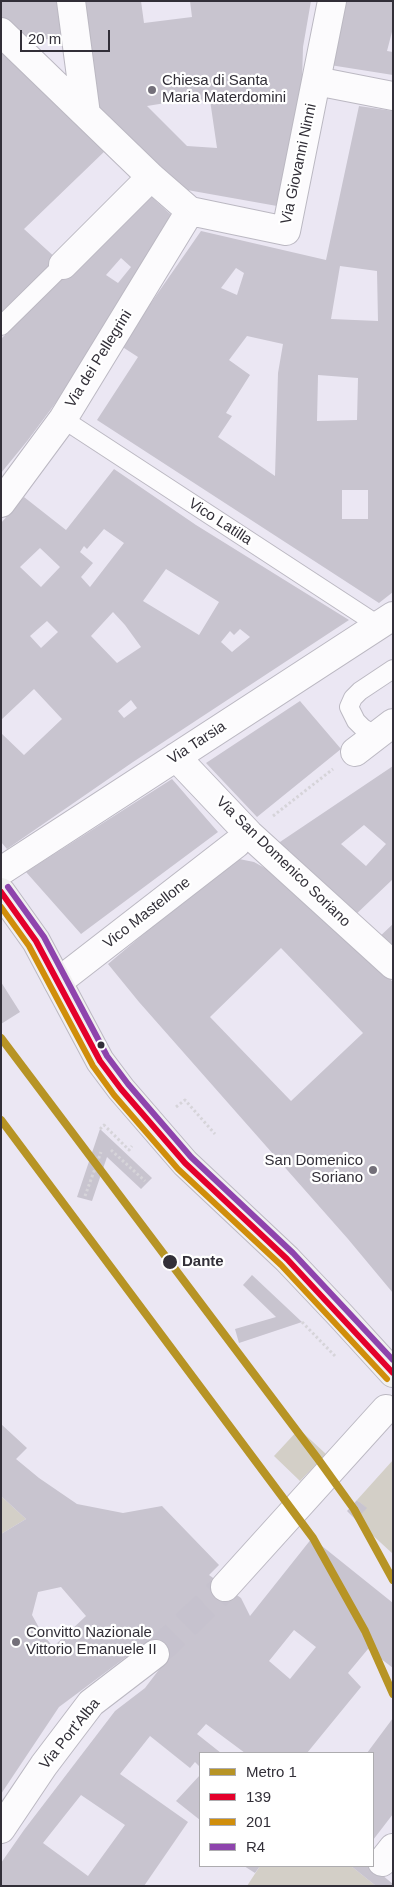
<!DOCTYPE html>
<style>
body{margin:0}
#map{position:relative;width:394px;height:1887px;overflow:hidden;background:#ebe7f3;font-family:Arial,sans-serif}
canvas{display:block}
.frame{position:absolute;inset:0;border:2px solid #322f38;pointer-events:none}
.legend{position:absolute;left:199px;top:1752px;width:175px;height:115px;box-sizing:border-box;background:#fff;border:1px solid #adacaf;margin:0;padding:6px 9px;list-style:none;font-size:15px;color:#322f38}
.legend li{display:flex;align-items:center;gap:10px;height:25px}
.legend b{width:25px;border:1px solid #adacaf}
.scale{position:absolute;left:20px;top:30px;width:90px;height:22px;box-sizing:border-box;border:2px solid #322f38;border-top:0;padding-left:6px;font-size:15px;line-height:18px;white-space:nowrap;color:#322f38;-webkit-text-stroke:4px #fff;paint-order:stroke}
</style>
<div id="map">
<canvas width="394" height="1887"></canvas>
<div class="frame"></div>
<ul class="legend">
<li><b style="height:6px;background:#b79425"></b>Metro 1</li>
<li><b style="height:6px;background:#e4002b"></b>139</li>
<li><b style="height:6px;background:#d08e0b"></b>201</li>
<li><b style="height:6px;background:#8e44ad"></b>R4</li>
</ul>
<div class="scale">20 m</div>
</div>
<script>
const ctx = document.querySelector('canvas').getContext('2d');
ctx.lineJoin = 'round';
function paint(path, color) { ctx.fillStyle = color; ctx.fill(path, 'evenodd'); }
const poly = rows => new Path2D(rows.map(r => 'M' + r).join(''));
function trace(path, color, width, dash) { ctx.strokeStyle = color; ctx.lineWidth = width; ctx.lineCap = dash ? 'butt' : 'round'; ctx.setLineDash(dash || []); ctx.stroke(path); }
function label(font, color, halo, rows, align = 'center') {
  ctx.font = font + ' Arial,sans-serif'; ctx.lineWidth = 4.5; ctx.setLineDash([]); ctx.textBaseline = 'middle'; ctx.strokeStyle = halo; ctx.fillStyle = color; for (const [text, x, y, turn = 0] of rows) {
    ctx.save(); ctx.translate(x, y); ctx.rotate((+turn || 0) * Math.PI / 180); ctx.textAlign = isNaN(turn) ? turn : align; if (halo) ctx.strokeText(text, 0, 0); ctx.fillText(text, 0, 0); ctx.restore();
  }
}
paint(poly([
 [299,1429,326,1454,300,1481,274,1456],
 [393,1460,393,1554,356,1520,366,1508,357,1500],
 [1,1496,26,1519,1,1534],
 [260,1866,351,1866,376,1886,247,1886]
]), '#d3cfc7');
paint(poly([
 [1,1,58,1,63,37,26,42,1,18],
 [81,1,141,1,144,23,192,17,190,1,311,1,303,47,302,81,277,206,176,188,98,114],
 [184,100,184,104,210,100,217,148,187,146,147,106],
 [340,1,393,1,393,28,387,51,393,52,393,75,330,65],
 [1,50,106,150,24,229,58,260,1,317],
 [359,106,393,111,393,592,379,603,97,420,138,357,121,346,201,231,326,260],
 [340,266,377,271,378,321,331,319],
 [236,268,244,273,237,295,221,288],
 [247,336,283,344,278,373,275,476,218,437,232,416,226,413,250,375,229,360],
 [318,375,358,378,357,420,317,421],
 [342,490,368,490,368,519,342,519],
 [146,192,179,222,106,335,28,440,1,473,1,339],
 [121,258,131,267,118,283,106,275],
 [114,469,196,525,349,620,133,762,7,849,1,842,1,733,24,755,62,719,34,689,1,720,1,523,24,497,66,530],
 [104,529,124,543,90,587,81,577,93,563,80,552,84,546,87,549],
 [40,548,60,567,41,587,20,567],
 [166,569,219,602,199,635,143,601],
 [113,612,125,625,141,647,117,663,91,636],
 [47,621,58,632,41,648,30,636],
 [240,629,250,637,232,652,221,642,230,631,234,635],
 [131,700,137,708,124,718,118,711],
 [300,701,341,749,257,817,206,763],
 [393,766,393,879,351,919,274,846],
 [364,825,386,844,366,866,341,844],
 [172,779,218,832,81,934,26,872],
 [234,858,254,862,272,872,393,982,393,1293,348,1239,139,1002,108,964],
 [281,948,363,1033,291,1101,210,1017],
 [393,924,393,953,377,939],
 [1,982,20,1012,1,1024],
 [100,1129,152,1178,141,1189,107,1157,92,1201,77,1197],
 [252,1275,302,1322,239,1343,235,1329,276,1317,243,1285],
 [1,1424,27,1448,16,1459,39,1478,77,1504,123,1513,162,1506,219,1565,209,1575,241,1598,250,1616,312,1538,393,1603,393,1668,368,1649,348,1673,361,1687,307,1753,245,1753,206,1724,197,1734,221,1753,200,1753,200,1767,195,1762,190,1768,150,1736,120,1774,188,1822,144,1886,1,1886,1,1863,24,1830,115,1711,145,1688,164,1663,145,1643,59,1707,1,1794,1,1534,26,1519,1,1496],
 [61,1587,86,1616,53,1647,42,1633,32,1615,38,1592],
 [294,1630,316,1647,290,1679,269,1661],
 [81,1795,125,1825,88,1876,43,1843],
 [357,1500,367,1508,356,1520,347,1511],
 [393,1718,393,1814,373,1840,373,1753,367,1753],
 [200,1775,200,1820,176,1801],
 [244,1866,260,1866,255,1873],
 [351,1866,371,1866,393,1884,393,1886,376,1886]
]), '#c8c4cf');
trace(poly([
 [155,1654,225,1587]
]), '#c6c2ce', 28, [28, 14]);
const lane = poly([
 [1,326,63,265],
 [63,419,378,625],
 [376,736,363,728,356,721,349,707,353,698,360,691,393,669]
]);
const street = poly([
 [71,1,86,114],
 [1,32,151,177,190,211,286,231,332,1],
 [316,81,393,96],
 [63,265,151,177],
 [1,503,63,419,190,211],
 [355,752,393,723],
 [176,757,249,834,393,965],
 [1,871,393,616],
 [58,982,236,844],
 [225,1587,386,1409],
 [1,1829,44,1765,91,1703,155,1654],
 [382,1862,393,1848]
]);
const secondary = poly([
 [1,892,36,941,100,1061,121,1089,185,1163,287,1259,341,1316,393,1373]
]);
trace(lane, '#bbb8c2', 20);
trace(street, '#bbb8c2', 30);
trace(secondary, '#bbb8c2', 30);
trace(poly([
 [273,816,333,769],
 [176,1107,185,1100,215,1134],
 [100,1129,104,1125,129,1150,132,1146],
 [111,1150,145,1181],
 [85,1196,101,1152],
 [302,1322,335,1356]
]), '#d6d4d9', 3, [2.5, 2.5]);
trace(lane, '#fcfbfd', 18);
trace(street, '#fcfbfd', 28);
trace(secondary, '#f1f0f0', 28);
trace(poly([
 [1,892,36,941,100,1061,121,1089,185,1163,287,1259,393,1373]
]), '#e4002b', 6);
trace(poly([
 [1,907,29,946,93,1066,114,1095,178,1169,281,1265,387,1379]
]), '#d08e0b', 6);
trace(poly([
 [8,887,44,937,107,1056,128,1084,191,1157,293,1253,393,1360]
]), '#8e44ad', 6);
trace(poly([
 [1,1038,318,1459,354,1509,393,1580],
 [1,1120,313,1538,365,1631,393,1694]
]), '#b79425', 8);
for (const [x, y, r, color] of [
 [152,90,5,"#736f79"],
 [101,1045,4.5,"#322f38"],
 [373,1170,5,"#736f79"],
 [170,1262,8,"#322f38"],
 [16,1642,5,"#736f79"]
]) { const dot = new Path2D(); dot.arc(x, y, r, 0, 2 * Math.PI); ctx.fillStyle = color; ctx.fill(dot); trace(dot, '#fff', 2); }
label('15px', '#322f38', '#fff', [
 ["Chiesa di Santa",162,81],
 ["Maria Materdomini",162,98],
 ["San Domenico",363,1161,"right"],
 ["Soriano",363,1178,"right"],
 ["Convitto Nazionale",26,1633],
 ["Vittorio Emanuele II",26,1650]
], 'left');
label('15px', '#322f38', '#fff', [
 ["Via Giovanni Ninni",299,164,-78],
 ["Via dei Pellegrini",99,359,-58],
 ["Vico Latilla",220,522,33],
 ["Via Tarsia",197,743,-33],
 ["Via San Domenico Soriano",283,862,44],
 ["Vico Mastellone",147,913,-38],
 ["Via Port'Alba",70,1734,-51]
]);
label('bold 15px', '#322f38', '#fff', [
 ["Dante",182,1262]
], 'left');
</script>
